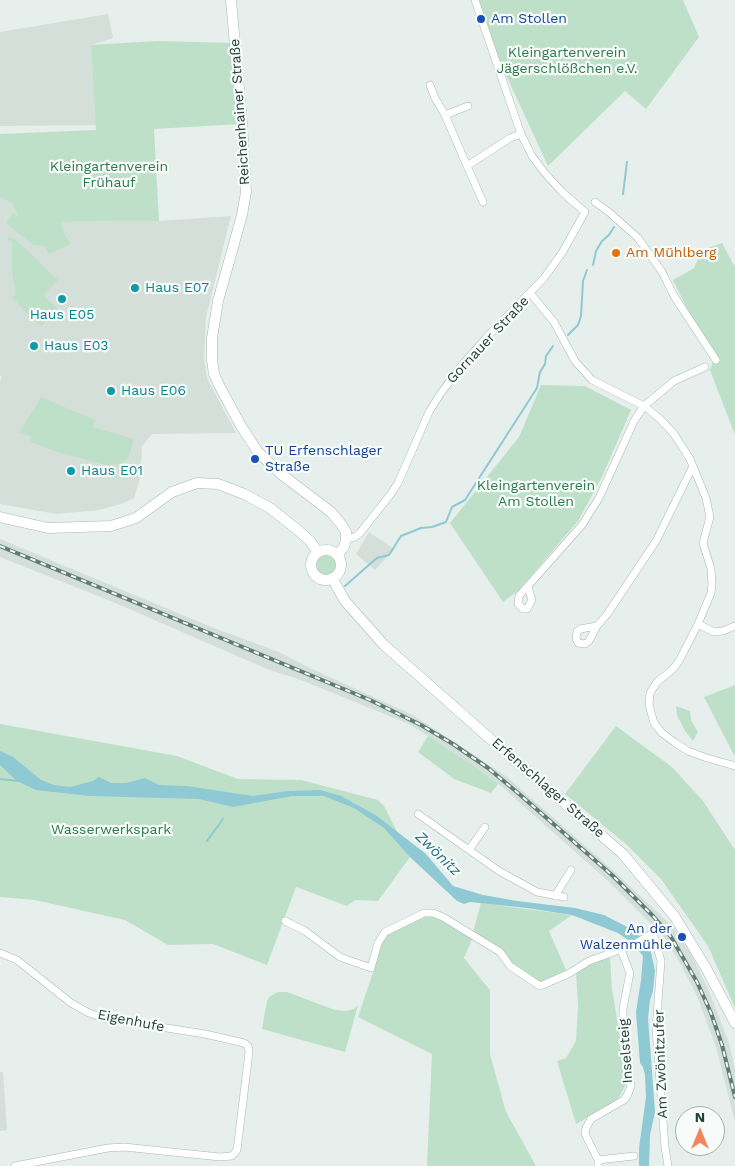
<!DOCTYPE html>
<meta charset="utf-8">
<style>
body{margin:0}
#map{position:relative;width:735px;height:1166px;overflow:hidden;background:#e6efeb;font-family:"Work Sans",sans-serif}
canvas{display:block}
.north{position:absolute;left:675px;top:1106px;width:50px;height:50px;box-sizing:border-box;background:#f7fbf9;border:1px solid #a3b1ad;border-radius:50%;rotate:0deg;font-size:14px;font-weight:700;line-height:20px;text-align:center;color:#24423a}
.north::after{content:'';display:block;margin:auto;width:18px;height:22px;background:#f4845f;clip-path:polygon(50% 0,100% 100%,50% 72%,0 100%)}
</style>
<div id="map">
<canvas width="735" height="1166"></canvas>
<div class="north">N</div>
</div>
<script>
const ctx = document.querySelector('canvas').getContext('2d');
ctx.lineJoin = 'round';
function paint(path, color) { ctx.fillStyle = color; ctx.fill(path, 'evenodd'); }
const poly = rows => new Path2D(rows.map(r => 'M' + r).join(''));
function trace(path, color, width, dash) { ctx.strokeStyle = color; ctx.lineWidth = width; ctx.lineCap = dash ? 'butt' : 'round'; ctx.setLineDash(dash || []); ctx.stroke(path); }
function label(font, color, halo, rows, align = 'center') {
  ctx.font = font + ' "Work Sans",sans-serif'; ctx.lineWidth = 4.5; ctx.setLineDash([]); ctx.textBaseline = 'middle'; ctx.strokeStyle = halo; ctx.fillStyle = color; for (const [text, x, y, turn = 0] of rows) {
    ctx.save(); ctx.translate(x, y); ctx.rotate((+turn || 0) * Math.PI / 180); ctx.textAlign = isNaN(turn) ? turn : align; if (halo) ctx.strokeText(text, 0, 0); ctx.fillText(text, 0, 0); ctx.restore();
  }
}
paint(poly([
 [108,14,113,38,91,45,97,125,0,126,0,32],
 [0,197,12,204,19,219,52,222,159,221,231,216,206,317,204,358,207,378,236,433,152,434,142,446,141,474,134,498,121,504,99,510,56,514,0,504,0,381,2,377,0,375],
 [369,532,394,549,375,570,356,554],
 [0,539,214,628,279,652,308,667,413,715,507,777,616,873,675,929,691,954,709,991,729,1043,735,1069,735,1122,716,1047,697,996,679,961,664,937,608,881,501,786,453,752,409,724,301,680,267,669,113,602,0,557],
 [0,1072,3,1072,7,1130,0,1131]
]), '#d4dfda');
paint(poly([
 [478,0,683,0,699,37,646,109,625,91,548,166,493,47],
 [158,41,233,43,241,124,154,129,159,221,61,222,64,234,71,244,49,254,44,246,33,245,6,223,13,213,18,216,12,204,0,197,0,134,96,130,91,45],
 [9,237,15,239,58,280,43,295,58,309,41,327,11,297,16,295,12,270,12,241,7,240],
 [722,243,735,267,735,435,710,370,713,362,673,280,694,268,702,250],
 [541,385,585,386,631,410,602,477,578,521,519,590,503,602,450,523,519,437],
 [41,397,95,420,93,427,134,439,128,458,119,464,109,466,61,453,30,442,32,437,20,432],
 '312 565a14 14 0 1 1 28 0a14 14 0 1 1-28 0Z',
 [735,685,735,757,704,697],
 [676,706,690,711,691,720,698,732,693,741,685,731,677,715],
 [0,724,177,756,238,779,301,780,378,800,384,806,410,857,378,901,355,900,347,906,296,887,267,965,213,944,168,945,125,920,35,900,0,897],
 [616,726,672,767,703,801,735,850,735,1008,708,946,661,879,627,845,565,794],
 [428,736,471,764,498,784,491,793,454,779,418,752],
 [481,903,572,915,549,931,566,970,541,982,530,977,513,964,502,949,473,932],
 [423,915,432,915,441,919,472,939,464,958,490,990,490,1054,506,1112,536,1166,427,1166,432,1054,358,1017,377,961,380,943,386,935],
 [610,957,612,990,628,1080,617,1101,576,1124,557,1061,566,1058,576,1041,578,1006,576,972,590,964],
 [278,992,287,992,335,1010,346,1011,354,1009,358,1005,345,1052,262,1029,267,1001,270,996]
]), '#bfe0c8');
paint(poly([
 [0,751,13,757,41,780,54,785,70,787,93,781,99,777,111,783,126,783,145,778,159,785,187,786,253,796,288,791,320,790,341,796,377,816,426,854,453,886,483,895,517,901,575,908,604,915,635,931,646,943,651,952,655,971,653,991,650,1000,648,1018,655,1112,650,1135,649,1166,639,1166,639,1148,646,1097,645,1075,643,1067,640,1063,636,1012,641,980,643,956,631,942,618,933,572,915,527,908,470,902,464,904,457,901,410,857,384,828,354,808,324,796,292,796,233,807,199,799,89,796,36,790,17,781,0,765]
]), '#8ec9d4');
trace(poly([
 [623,194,627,162],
 [593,265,596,251,602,241,609,235,614,227],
 [568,335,578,325,581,316,583,281,587,270],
 [345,586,370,564,377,558,389,555,401,536,421,528,432,527,446,522,452,507,465,500,537,388,540,372,545,364,546,356,553,346],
 [0,779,18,781],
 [207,841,223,819]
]), '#8ec9d4', 2);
const minor = poly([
 [430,85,435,98,445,115,467,166,510,138,521,134],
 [445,115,468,106],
 [467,166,483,202],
 [595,202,610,213,638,238,662,272,674,296,716,360],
 [531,294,554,322,575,361,592,380,644,406,659,418,674,434,690,459,706,498,710,517,703,543,711,569,712,584,711,593,698,624,679,661,672,670,657,682,650,693,649,705,654,723,662,733,674,742,688,751,707,758,735,766],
 [346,539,355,537,360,533,390,495,398,483,429,412,441,393,462,365,486,338,544,278,562,253,585,212,562,192,544,172,532,156,521,134,475,0],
 [528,587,532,600,527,609,523,609,518,604,519,596,582,525,599,498,634,421,644,406,674,381,705,367],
 [698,624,714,632,723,631,735,626],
 [597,626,589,641,585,644,578,643,576,638,577,632,580,629,597,626,608,613,656,541,693,466],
 [418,814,499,871,519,882,537,892,564,897],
 [469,850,485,827],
 [555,896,571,870],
 [285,921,305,931,340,957,371,968,378,943,385,932,424,913,433,913,443,917,500,952,510,966,540,986,568,974,589,961,633,945,653,933,661,961,656,1029,665,1147,668,1166],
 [0,953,17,960,71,1003,89,1013,103,1018,205,1034,244,1043,248,1046,249,1052,237,1150,232,1156,220,1157,124,1147,108,1148,15,1166],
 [598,1160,634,1156],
 [598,1166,598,1160,585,1134,586,1128,591,1119,624,1100,628,1094,631,1086,623,1025,623,1008,630,973,621,950]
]);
const secondary = poly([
 [231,0,242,123,246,192,242,215,218,301,212,338,212,360,214,374,219,385,241,426,258,452,281,474,331,512,341,524,346,532,346,539,344,547,337,555],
 [0,517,48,528,111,526,136,518,172,492,197,483,218,484,244,494,270,508,299,531,310,541,318,552],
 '311 565a15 15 0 1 1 30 0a15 15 0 1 1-30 0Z',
 [332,578,345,601,384,645,512,758,623,854,675,917,706,968,735,1023]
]);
trace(minor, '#a8b8b2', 8);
trace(secondary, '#a4bbb3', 11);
trace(minor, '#fff', 7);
trace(secondary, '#fff', 10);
const rail = poly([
 [0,546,370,700,421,725,453,744,488,768,518,793,613,876,653,916,671,937,697,982,711,1013,722,1045,735,1097]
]);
trace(rail, '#5f7d75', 4);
trace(rail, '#f7fbf9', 2, [5.5]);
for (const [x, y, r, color] of [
 [481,19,5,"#1a4fb4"],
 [616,253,5,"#e8710a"],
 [135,288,5,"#0f9aa8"],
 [62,299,5,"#0f9aa8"],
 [34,346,5,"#0f9aa8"],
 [111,391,5,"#0f9aa8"],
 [255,459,5,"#1a4fb4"],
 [71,471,5,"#0f9aa8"],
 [682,937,5,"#1a4fb4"]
]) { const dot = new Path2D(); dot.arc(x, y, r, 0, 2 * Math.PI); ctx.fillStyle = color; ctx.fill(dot); trace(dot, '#f7fbf9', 2); }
label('14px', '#164399', '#f7fbf9', [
 ["Am Stollen",491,19],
 ["TU Erfenschlager",265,451],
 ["Straße",265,467],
 ["An der",672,929,"right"],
 ["Walzenmühle",672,945,"right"]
], 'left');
label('14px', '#2d7a4b', '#f7fbf9', [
 ["Kleingartenverein",567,53],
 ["Jägerschlößchen e.V.",567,69],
 ["Kleingartenverein",109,167],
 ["Frühauf",109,183],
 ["Kleingartenverein",536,486],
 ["Am Stollen",536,502],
 ["Wasserwerkspark",111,830]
]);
label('14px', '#24423a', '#f7fbf9', [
 ["Reichenhainer Straße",240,112,-94],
 ["Gornauer Straße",488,340,-47],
 ["Erfenschlager Straße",548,788,41],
 ["Eigenhufe",131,1021,11],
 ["Inselsteig",626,1051,-94],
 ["Am Zwönitzufer",661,1064,-92]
]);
label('14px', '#c56008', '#f7fbf9', [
 ["Am Mühlberg",626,253]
], 'left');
label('14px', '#0d838f', '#f7fbf9', [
 ["Haus E07",145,288],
 ["Haus E05",62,315,"center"],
 ["Haus E03",44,346],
 ["Haus E06",121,391],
 ["Haus E01",81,471]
], 'left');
label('italic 15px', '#1c6f80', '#f7fbf9', [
 ["Zwönitz",438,854,44]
]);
</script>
